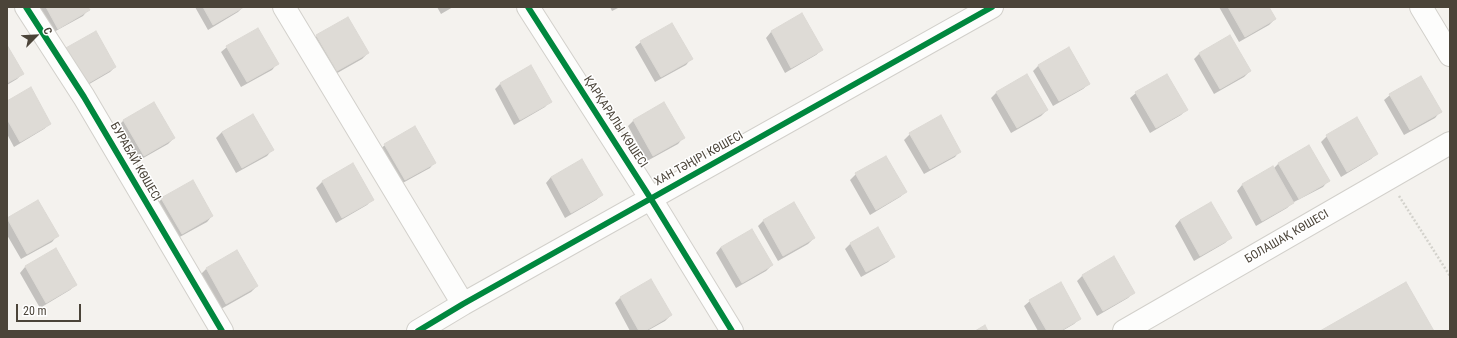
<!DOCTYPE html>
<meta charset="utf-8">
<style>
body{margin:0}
#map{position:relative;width:1457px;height:338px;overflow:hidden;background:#f4f2ee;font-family:"Roboto Condensed",sans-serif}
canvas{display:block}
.frame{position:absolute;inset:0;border:8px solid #4b4439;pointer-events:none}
.north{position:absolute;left:16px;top:16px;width:40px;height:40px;-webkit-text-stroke:3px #fff;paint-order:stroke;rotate:66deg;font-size:11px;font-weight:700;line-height:16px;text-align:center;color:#4b4439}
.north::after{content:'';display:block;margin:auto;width:14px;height:18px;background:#4b4439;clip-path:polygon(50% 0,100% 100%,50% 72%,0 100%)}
.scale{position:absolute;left:16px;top:304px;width:65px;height:18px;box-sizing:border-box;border:2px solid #4b4439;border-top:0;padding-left:5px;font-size:12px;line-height:14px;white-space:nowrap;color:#4b4439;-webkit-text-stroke:3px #fff;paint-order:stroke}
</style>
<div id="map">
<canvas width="1457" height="338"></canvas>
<div class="frame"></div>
<div class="north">С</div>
<div class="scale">20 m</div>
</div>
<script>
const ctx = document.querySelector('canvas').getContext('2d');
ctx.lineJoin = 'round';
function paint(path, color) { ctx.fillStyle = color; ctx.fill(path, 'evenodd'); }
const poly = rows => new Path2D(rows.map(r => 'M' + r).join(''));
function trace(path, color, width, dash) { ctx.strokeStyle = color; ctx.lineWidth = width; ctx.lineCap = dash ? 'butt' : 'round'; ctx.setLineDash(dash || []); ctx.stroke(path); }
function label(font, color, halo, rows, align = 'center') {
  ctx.font = font + ' "Roboto Condensed",sans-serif'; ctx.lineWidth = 3; ctx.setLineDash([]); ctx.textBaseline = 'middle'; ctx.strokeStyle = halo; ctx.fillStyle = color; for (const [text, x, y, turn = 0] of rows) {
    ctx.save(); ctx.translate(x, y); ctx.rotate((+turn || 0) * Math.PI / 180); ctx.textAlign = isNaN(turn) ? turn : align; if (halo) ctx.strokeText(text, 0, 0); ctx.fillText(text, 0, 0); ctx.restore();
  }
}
paint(poly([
 [37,7,86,7,88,10,83,16,52,33],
 [195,7,243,7,238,12,208,30],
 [437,7,453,7,441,14],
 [610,7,620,7,612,11],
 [1219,7,1268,7,1275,19,1269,25,1239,42],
 [802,15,822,50,816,55,785,73,766,38,771,32],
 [317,36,368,53,362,59,332,76,311,41],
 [1230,36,1250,71,1244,77,1214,94,1194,59,1199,54],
 [641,42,691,59,686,65,655,82,635,47],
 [7,47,22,74,17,79,7,85],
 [227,47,277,64,272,70,241,87,221,52],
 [1069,48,1089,84,1083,89,1053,106,1033,71,1038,66],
 [59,55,115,67,110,72,79,90],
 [530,66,550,101,545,107,514,125,495,89,500,84],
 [996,93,1047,110,1041,116,1011,133,991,98],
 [1136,93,1186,110,1181,115,1150,133,1130,98],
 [1390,95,1440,112,1435,118,1404,135,1384,100],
 [7,102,50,124,44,129,14,147,7,134],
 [154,103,174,138,168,144,138,161,118,126,123,121],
 [663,103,683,138,678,144,647,161,628,126,633,121],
 [252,115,272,150,267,156,236,173,216,138,222,132],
 [910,134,960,151,955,157,924,174,904,140],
 [1327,136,1377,153,1371,159,1341,177,1321,142],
 [385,145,435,162,430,168,399,185,379,150],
 [1309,146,1328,181,1323,187,1292,203,1287,208,1256,226,1237,191,1242,185,1273,169,1278,164],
 [886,157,906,192,900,197,870,215,850,180,856,174],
 [352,165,372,200,367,205,336,223,316,188,322,182],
 [551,177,602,195,596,200,565,218,546,183],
 [162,199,212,216,207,222,176,239,156,204],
 [37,201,57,236,52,242,21,259,7,235,7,219],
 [794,203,814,238,808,244,778,261,758,226,763,221],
 [1210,203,1230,238,1225,243,1194,261,1175,226,1180,220],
 [851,243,894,256,888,262,861,277,845,249],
 [721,247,772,265,766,271,736,288,716,253],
 [56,250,76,284,70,290,40,308,20,273,25,267],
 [206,269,257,286,251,292,221,309,201,274],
 [1083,275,1133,293,1128,298,1097,316,1077,281],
 [651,280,671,315,665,321,647,331,630,331,615,303,620,298],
 [1030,301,1080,318,1074,324,1062,331,1038,331,1024,306]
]), '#0003');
const building = poly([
 [46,7,88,7,90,10,58,29,46,7],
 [203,7,244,7,213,25,203,7],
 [1228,7,1269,7,1276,19,1245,37,1228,7],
 [802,13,823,50,791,68,771,31,802,13],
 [348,17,369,53,337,71,316,35,348,17],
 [672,23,693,59,661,77,640,41,672,23],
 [258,28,279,64,247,82,226,46,258,28],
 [96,31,116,67,85,85,64,49,96,31],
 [1230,35,1251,71,1220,89,1199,53,1230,35],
 [7,45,24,74,7,83,7,45],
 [1069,47,1090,84,1059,101,1038,65,1069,47],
 [531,65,552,102,520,120,500,83,531,65],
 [1027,74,1048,110,1017,128,996,92,1027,74],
 [1167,74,1188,110,1156,128,1135,92,1167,74],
 [1421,76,1442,112,1410,130,1389,94,1421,76],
 [31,87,51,124,20,142,7,119,7,101,31,87],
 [154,102,175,138,144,156,123,120,154,102],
 [664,102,685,138,653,156,633,120,664,102],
 [253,114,274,150,242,168,222,132,253,114],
 [941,115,961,152,930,169,909,133,941,115],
 [1357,117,1378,154,1347,172,1326,135,1357,117],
 [415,126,436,163,405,180,384,144,415,126],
 [1309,145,1330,181,1299,199,1278,163,1309,145],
 [886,156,907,192,876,210,855,173,886,156],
 [582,159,603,195,571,213,551,177,582,159],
 [353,163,374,200,342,218,322,181,353,163],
 [1273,166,1294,203,1262,221,1242,184,1273,166],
 [193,180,213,216,182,234,161,198,193,180],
 [38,200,59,236,27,254,7,218,38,200],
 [794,202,815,238,783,256,763,220,794,202],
 [1211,202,1232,238,1200,256,1180,220,1211,202],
 [878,227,895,257,866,272,850,243,878,227],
 [752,229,773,265,742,283,721,247,752,229],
 [56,248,77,285,46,303,25,266,56,248],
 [237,250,258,286,226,304,206,268,237,250],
 [1114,256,1135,293,1103,311,1082,275,1114,256],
 [651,279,672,315,645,331,639,331,620,297,651,279],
 [1061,282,1081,319,1060,331,1047,331,1029,300,1061,282],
 [1406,282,1434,331,1320,331,1406,282],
 [985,325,988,331,975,331,985,325]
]);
paint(building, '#dedbd6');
trace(building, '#dcd9d4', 1);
const minor = poly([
 [26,7,84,97,222,331],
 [284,7,463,304],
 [528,7,651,199,732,331],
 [1421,7,1450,55],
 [418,331,463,304,992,7],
 [1124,331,1450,143]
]);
trace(minor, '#d2d0cb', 24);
trace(poly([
 [1399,196,1450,276]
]), '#d3d2cc', 2.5, [2, 2]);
trace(minor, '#fdfdfc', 22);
trace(poly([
 [26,7,84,97,222,331],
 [528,7,651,199,732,331],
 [418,331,463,304,992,7]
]), '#00873e', 6);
label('12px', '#4b4439', '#fff', [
 ["ҚАРҚАРАЛЫ КӨШЕСІ",615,122,57],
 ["ХАН ТӘҢІРІ КӨШЕСІ",699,159,-29],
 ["БУРАБАЙ КӨШЕСІ",135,162,60],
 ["БОЛАШАҚ КӨШЕСІ",1287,237,-30]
]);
</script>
